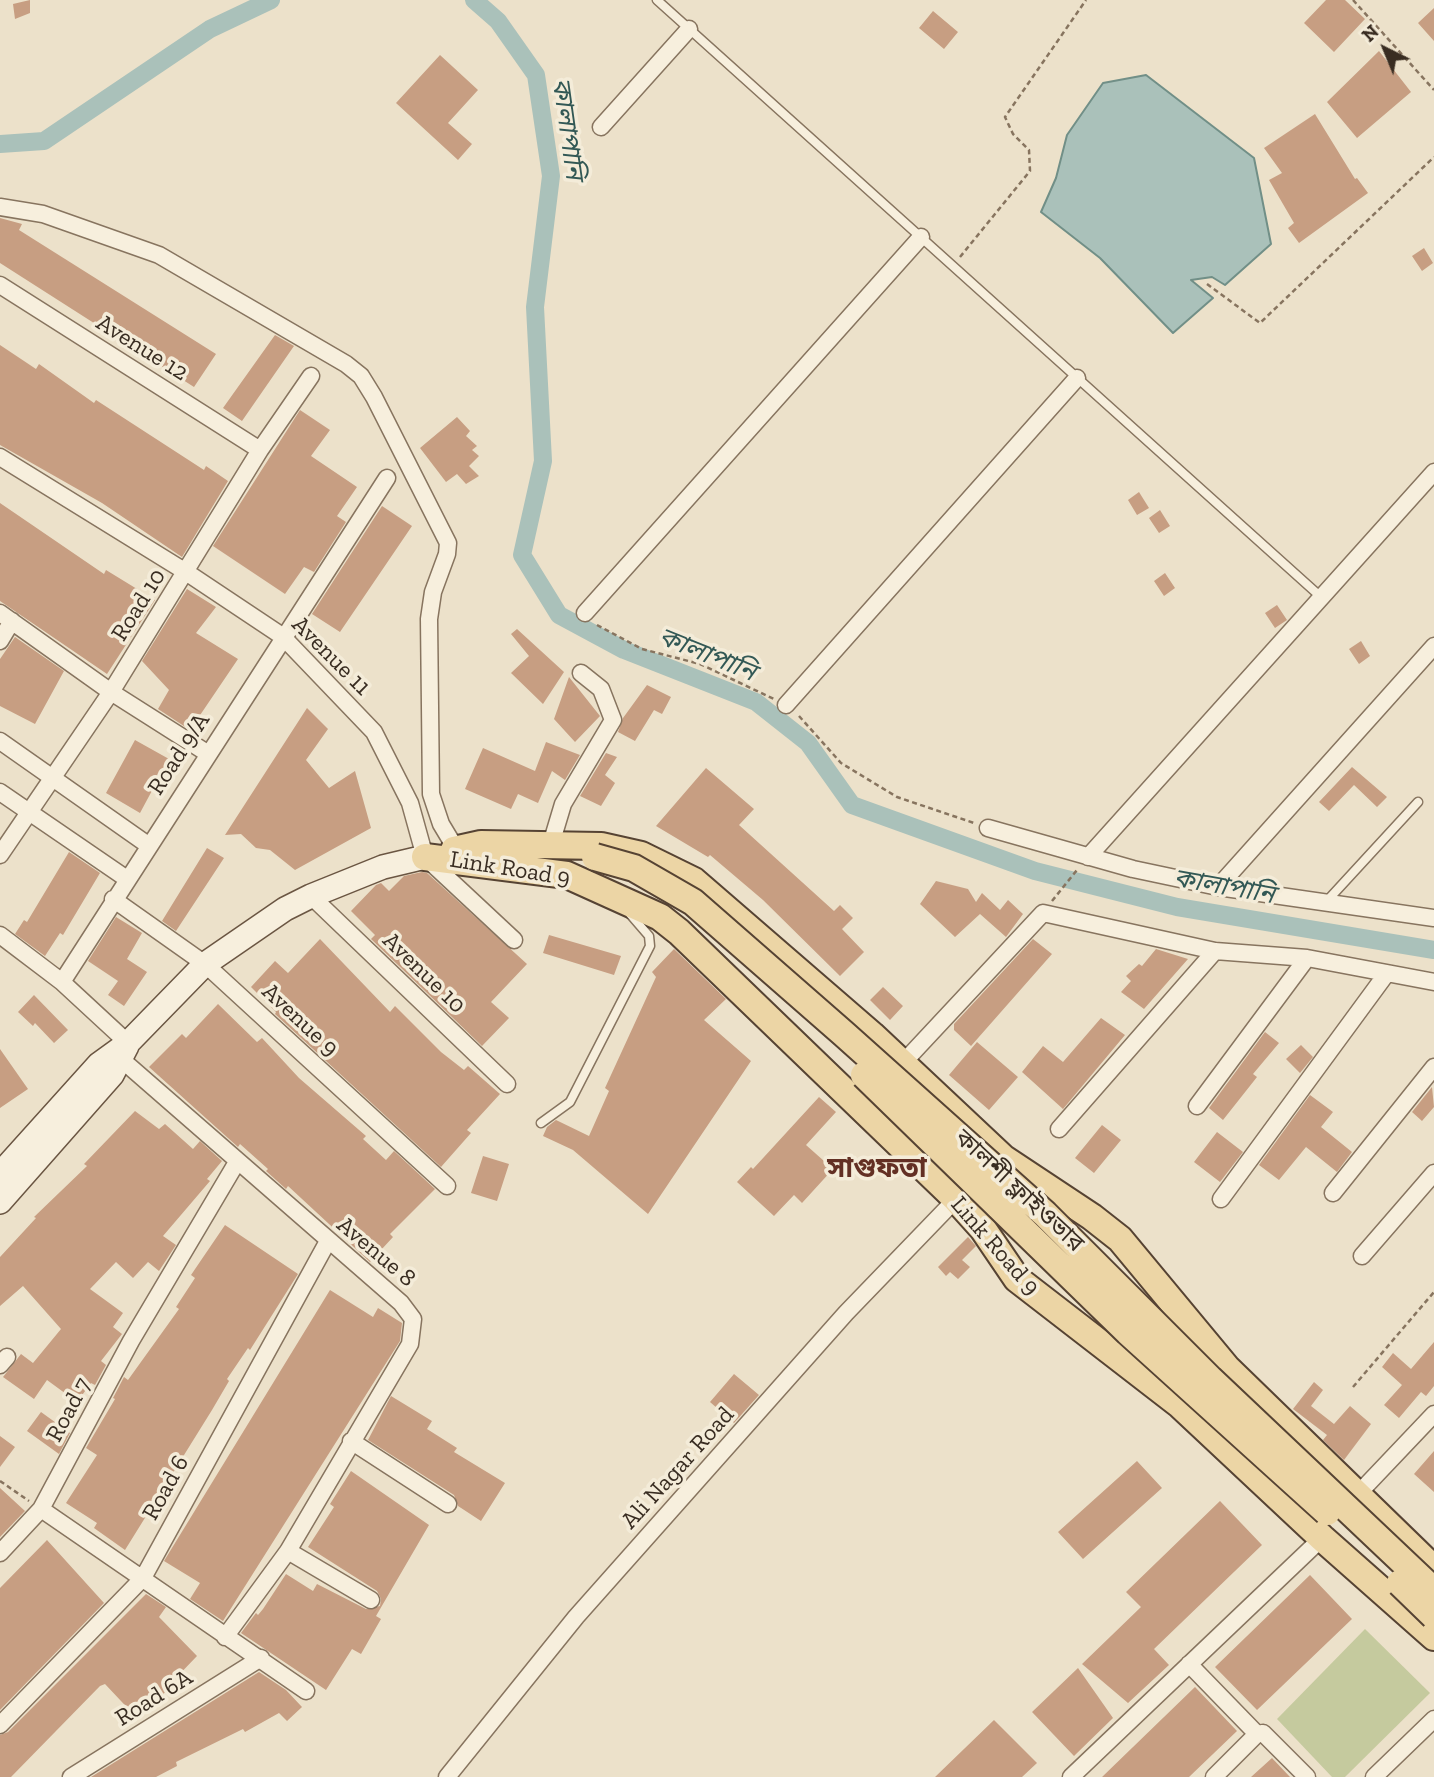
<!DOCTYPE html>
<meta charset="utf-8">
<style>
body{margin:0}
#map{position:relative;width:1434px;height:1777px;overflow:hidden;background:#ece1ca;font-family:"Zilla Slab",serif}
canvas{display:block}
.north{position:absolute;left:1350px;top:14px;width:70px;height:70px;-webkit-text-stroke:5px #f4ecd9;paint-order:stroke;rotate:317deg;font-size:19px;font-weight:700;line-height:28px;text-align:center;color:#392d22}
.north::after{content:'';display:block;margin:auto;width:24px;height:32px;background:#392d22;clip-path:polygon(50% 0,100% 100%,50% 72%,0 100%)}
</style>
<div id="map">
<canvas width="1434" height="1777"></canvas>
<div class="north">N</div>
</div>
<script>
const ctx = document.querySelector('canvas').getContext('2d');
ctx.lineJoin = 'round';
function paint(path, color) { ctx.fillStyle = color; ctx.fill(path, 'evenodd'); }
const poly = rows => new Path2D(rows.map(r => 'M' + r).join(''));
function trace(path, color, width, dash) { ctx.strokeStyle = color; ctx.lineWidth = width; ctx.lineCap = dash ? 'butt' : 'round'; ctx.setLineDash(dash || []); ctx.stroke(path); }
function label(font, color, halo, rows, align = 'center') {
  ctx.font = font + ' "Zilla Slab","Noto Sans Bengali",serif'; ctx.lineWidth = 7; ctx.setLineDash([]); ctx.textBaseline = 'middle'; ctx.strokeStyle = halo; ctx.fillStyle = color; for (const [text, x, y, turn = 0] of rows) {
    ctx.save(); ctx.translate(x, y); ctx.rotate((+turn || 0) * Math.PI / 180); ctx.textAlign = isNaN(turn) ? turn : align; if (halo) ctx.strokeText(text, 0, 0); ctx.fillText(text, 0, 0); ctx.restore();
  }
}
paint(poly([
 [1365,1629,1430,1693,1345,1777,1332,1777,1277,1719]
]), '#c5ca9e');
const water = poly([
 [1146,75,1254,158,1271,244,1225,285,1212,277,1191,280,1213,298,1173,333,1100,258,1041,212,1056,178,1067,135,1103,83,1146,75]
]);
paint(water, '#aac1ba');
trace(water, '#718f87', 2);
trace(poly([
 [474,0,498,21,536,75,551,176,535,307,543,461,522,555,559,615,624,650,756,702,808,743,852,805,1035,871,1177,907,1434,950],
 [0,144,44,141,210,29,271,0]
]), '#aac1ba', 18);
paint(poly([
 [30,0,30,13,15,19,13,4],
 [1326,0,1345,0,1365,19,1334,52,1304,23],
 [1434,8,1434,41,1418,23],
 [933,11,958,32,944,49,919,28],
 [1379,51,1411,92,1357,138,1327,102],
 [440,55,478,90,448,123,472,144,458,160,396,103],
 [1315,114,1355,179,1357,178,1368,193,1299,243,1288,228,1294,223,1269,180,1282,173,1264,148],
 [0,218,22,224,19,230,216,354,194,387,0,263],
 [1424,248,1433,263,1422,271,1412,256],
 [275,335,294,346,242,421,223,408],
 [0,345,36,369,39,364,94,403,96,400,204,470,206,466,228,481,182,557,102,503,0,445],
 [300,410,330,430,311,456,357,487,337,516,346,522,314,572,304,567,285,594,213,546],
 [457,417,470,431,466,436,477,446,472,450,479,456,469,466,479,476,466,484,457,474,446,482,420,448],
 [1139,492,1149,508,1137,515,1128,500],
 [0,503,104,574,106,570,155,600,107,674,0,601],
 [382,506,412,526,340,632,312,614],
 [1160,510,1170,526,1159,533,1149,518],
 [1165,573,1175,588,1164,596,1154,581],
 [187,589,216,607,196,633,238,659,190,730,158,709,169,690,142,661],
 [1277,605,1287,620,1275,628,1265,613],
 [517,629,564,672,543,704,511,673,529,656,511,634],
 [15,637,64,671,35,724,0,706,0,659],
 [1361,641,1370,656,1359,664,1349,649],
 [569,677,600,716,575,742,554,719],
 [647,685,671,697,662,714,654,710,635,741,618,732,623,718],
 [307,708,328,729,306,760,329,788,355,771,371,828,295,870,270,850,256,848,241,834,225,835],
 [135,740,169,759,140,813,106,793],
 [546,742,580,755,565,780,552,771,538,803,518,794,511,809,465,789,483,748,535,771],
 [606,753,617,757,605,775,615,783,601,806,580,796],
 [1352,767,1387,797,1377,807,1354,785,1329,811,1319,802],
 [706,768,754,809,739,825,834,911,840,905,853,918,842,929,864,952,840,976,763,900,710,855,708,857,656,826],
 [207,848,224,858,176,931,162,921],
 [69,852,100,873,63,935,60,933,45,956,15,934,24,920,27,922],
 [422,872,427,873,527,964,491,1002,509,1018,482,1046,371,939,375,935,351,911,376,885,381,883,389,891,404,876],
 [936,881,968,889,976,902,982,893,1000,910,1008,900,1023,914,1006,937,980,914,955,937,920,904],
 [116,917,142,933,127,959,147,972,124,1006,108,995,118,981,88,961],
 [549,935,621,956,614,975,543,953],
 [320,939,390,1012,395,1006,441,1052,464,1070,468,1066,500,1094,467,1130,471,1133,441,1167,275,1014,276,1012,251,987,275,961,288,973],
 [1033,939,1052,954,971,1046,954,1030,954,1024],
 [674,949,726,999,704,1020,751,1061,648,1214,573,1150,543,1136,547,1127,556,1120,589,1136,609,1091,605,1088,656,977,652,972],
 [1156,949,1188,959,1144,1009,1121,992,1131,981,1126,976,1139,964,1142,966],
 [883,987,903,1006,890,1020,870,1000],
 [34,995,68,1030,54,1043,35,1023,33,1026,18,1012],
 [218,1004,257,1042,262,1038,299,1078,366,1136,363,1139,386,1160,394,1151,435,1189,390,1234,393,1237,370,1262,288,1186,286,1189,266,1171,268,1169,240,1144,238,1147,149,1067,182,1034,186,1038],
 [1101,1018,1125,1035,1063,1109,1022,1072,1043,1046,1063,1062],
 [1265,1032,1279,1043,1253,1074,1257,1077,1223,1120,1209,1108],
 [977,1042,1018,1077,989,1110,949,1075],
 [1301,1045,1313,1057,1300,1073,1286,1059],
 [0,1049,28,1089,0,1108],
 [1432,1087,1434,1107,1422,1121,1412,1112],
 [1310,1095,1333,1112,1321,1127,1352,1152,1337,1172,1306,1147,1279,1180,1259,1165],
 [819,1097,836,1112,806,1145,833,1169,802,1203,794,1195,774,1216,737,1182,751,1167,753,1169],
 [135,1111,159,1129,165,1124,193,1149,200,1141,222,1161,207,1179,210,1181,163,1236,176,1245,159,1271,148,1262,133,1278,116,1262,90,1289,123,1313,113,1327,122,1334,101,1361,106,1365,95,1385,91,1383,77,1402,47,1380,34,1399,3,1377,21,1354,33,1363,61,1329,23,1286,0,1306,0,1257,36,1218,34,1217,87,1166,84,1164],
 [1102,1125,1121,1140,1094,1173,1075,1158],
 [1217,1132,1243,1152,1220,1182,1194,1162],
 [483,1156,509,1164,497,1201,471,1193],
 [225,1225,298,1274,250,1350,248,1348,227,1379,229,1381,212,1410,125,1550,94,1528,97,1523,66,1503,97,1455,86,1448,115,1399,113,1398,124,1377,128,1380,179,1309,176,1307,195,1278,191,1275],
 [968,1237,976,1246,962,1260,970,1267,958,1279,950,1272,946,1276,938,1267],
 [330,1290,373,1317,378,1308,402,1323,400,1341,223,1621,190,1599,200,1583,164,1561],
 [1434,1342,1434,1386,1426,1396,1421,1392,1399,1418,1384,1405,1402,1385,1382,1367,1393,1353,1411,1369],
 [734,1374,759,1395,734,1423,710,1402],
 [1314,1382,1323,1390,1311,1406,1334,1424,1350,1406,1371,1424,1344,1460,1323,1440,1327,1435,1293,1409],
 [391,1396,432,1421,427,1429,457,1448,454,1452,505,1483,481,1521,458,1506,454,1495,368,1440],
 [41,1412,70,1433,59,1454,27,1431],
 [0,1436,15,1447,0,1467],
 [1434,1451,1434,1492,1414,1474],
 [1137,1461,1162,1488,1083,1559,1058,1532],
 [351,1471,429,1525,376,1616,381,1619,361,1654,352,1649,326,1690,241,1633,256,1613,258,1615,263,1609,286,1574,313,1591,317,1584,366,1609,380,1606,381,1599,377,1591,308,1547,334,1507,330,1504],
 [0,1488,25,1511,0,1537],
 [1220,1501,1262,1545,1154,1649,1169,1665,1128,1703,1082,1664,1141,1607,1126,1592],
 [47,1540,104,1603,0,1710,0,1588],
 [1310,1575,1352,1619,1257,1710,1215,1667],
 [146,1594,166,1607,159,1617,197,1656,173,1681,175,1683,137,1718,105,1684,100,1686,11,1777,0,1777,0,1735,8,1732],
 [1078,1668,1113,1718,1074,1756,1032,1712],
 [259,1672,286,1690,302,1707,287,1721,279,1713,245,1732,243,1729,176,1762,177,1766,156,1777,91,1777],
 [1195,1687,1237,1731,1189,1777,1102,1777],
 [994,1720,1037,1763,1022,1777,935,1777],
 [1272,1758,1290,1777,1251,1777]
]), '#c79e82');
const service = poly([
 [657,0,1321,597],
 [1326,902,1418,802],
 [541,1123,570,1102,650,946,649,936,630,914]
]);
const minor = poly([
 [601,127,689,29],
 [0,207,43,214,159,255,346,364,361,376,374,397,448,543,447,554,433,592,429,619,431,794,441,824,456,849],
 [0,285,260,450],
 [0,457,186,572,282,636,374,732,410,803,425,857,514,940],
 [0,613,111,692,207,753],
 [585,613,921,237],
 [0,641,12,621],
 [786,705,1077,378],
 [0,741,148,845],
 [0,792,127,879],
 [988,828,1133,869,1218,887,1434,918],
 [551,844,563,804,613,720,601,689,581,673],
 [0,855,111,692,260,450,311,376],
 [1088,857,1434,472],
 [1218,887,1434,646],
 [311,896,507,1084],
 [113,899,205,964,447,1186],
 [0,935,62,982],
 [128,1043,62,982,387,478],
 [121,1059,401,1303,413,1319,410,1344,288,1551,225,1637],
 [902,1064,1043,913,1215,951,1307,958,1434,982],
 [1197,1106,1307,958],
 [1059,1129,1215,951],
 [1333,1193,1434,1067],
 [1221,1199,1387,973],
 [1362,1256,1434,1173],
 [0,1365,7,1357],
 [351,1441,448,1504],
 [1358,1494,1434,1414],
 [41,1509,306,1691],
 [288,1551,371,1600],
 [0,1553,41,1509,131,1341,237,1162],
 [1189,1664,1257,1734],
 [0,1725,143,1578,328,1241],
 [71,1777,261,1658],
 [447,1777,576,1617,846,1313,956,1199],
 [1071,1777,1322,1538],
 [1214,1777,1257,1734,1263,1733,1307,1777],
 [1374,1777,1434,1719]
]);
const secondary = poly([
 [0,1174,99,1064,128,1043,205,964,285,909,311,896,383,867,425,857],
 [0,1202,112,1075,127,1046]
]);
const primary = poly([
 [454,850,481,844,601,846,641,855,694,881,872,1035,1003,1158,1092,1217,1120,1239,1227,1368,1434,1569],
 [425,857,567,875,660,917,679,932,956,1199,983,1229,1017,1279,1180,1405,1322,1538,1434,1637]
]);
trace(service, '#87745f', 11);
trace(minor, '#87745f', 19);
trace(secondary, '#6a5542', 26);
trace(primary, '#564333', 30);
trace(poly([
 [1353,0,1434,90],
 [960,257,1030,171,1029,150,1013,134,1005,117,1086,0],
 [1207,284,1260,323,1434,157],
 [597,625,642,649,700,664,774,699],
 [799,716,841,763,897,797,974,823],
 [1052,901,1077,870],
 [1353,1387,1434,1292],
 [0,1481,29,1501]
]), '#87745f', 2.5, [5, 3.5]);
trace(service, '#f7efdd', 8);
trace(minor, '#f7efdd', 16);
trace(secondary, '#f7efdd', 23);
trace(primary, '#ecd5a5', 26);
const primaryBridge = poly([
 [595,857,634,868,693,902,844,1034,1045,1214,1210,1379,1434,1591],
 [864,1075,1128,1332,1327,1512],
 [1400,1583,1434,1616]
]);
trace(primaryBridge, '#564333', 30, []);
trace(primaryBridge, '#ecd5a5', 26);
label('24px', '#392d22', '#f4ecd9', [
 ["Avenue 12",142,348,32],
 ["Road 10",139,605,-58],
 ["Avenue 11",331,656,45],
 ["Road 9/A",179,754,-57],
 ["Link Road 9",510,869,9],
 ["Avenue 10",424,973,44],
 ["Avenue 9",300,1020,43],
 ["কালশী ফ্লাইওভার",1019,1191,43],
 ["Link Road 9",995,1246,49],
 ["Avenue 8",376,1252,40],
 ["Road 7",69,1410,-62],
 ["Ali Nagar Road",678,1468,-48],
 ["Road 6",166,1488,-61],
 ["Road 6A",154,1698,-32]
]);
label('italic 26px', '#325855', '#f4ecd9', [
 ["কালাপানি",567,129,82],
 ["কালাপানি",707,655,22],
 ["কালাপানি",1224,887,10]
]);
label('bold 28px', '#633024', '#f4ecd9', [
 ["সাগুফতা",877,1169]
]);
</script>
